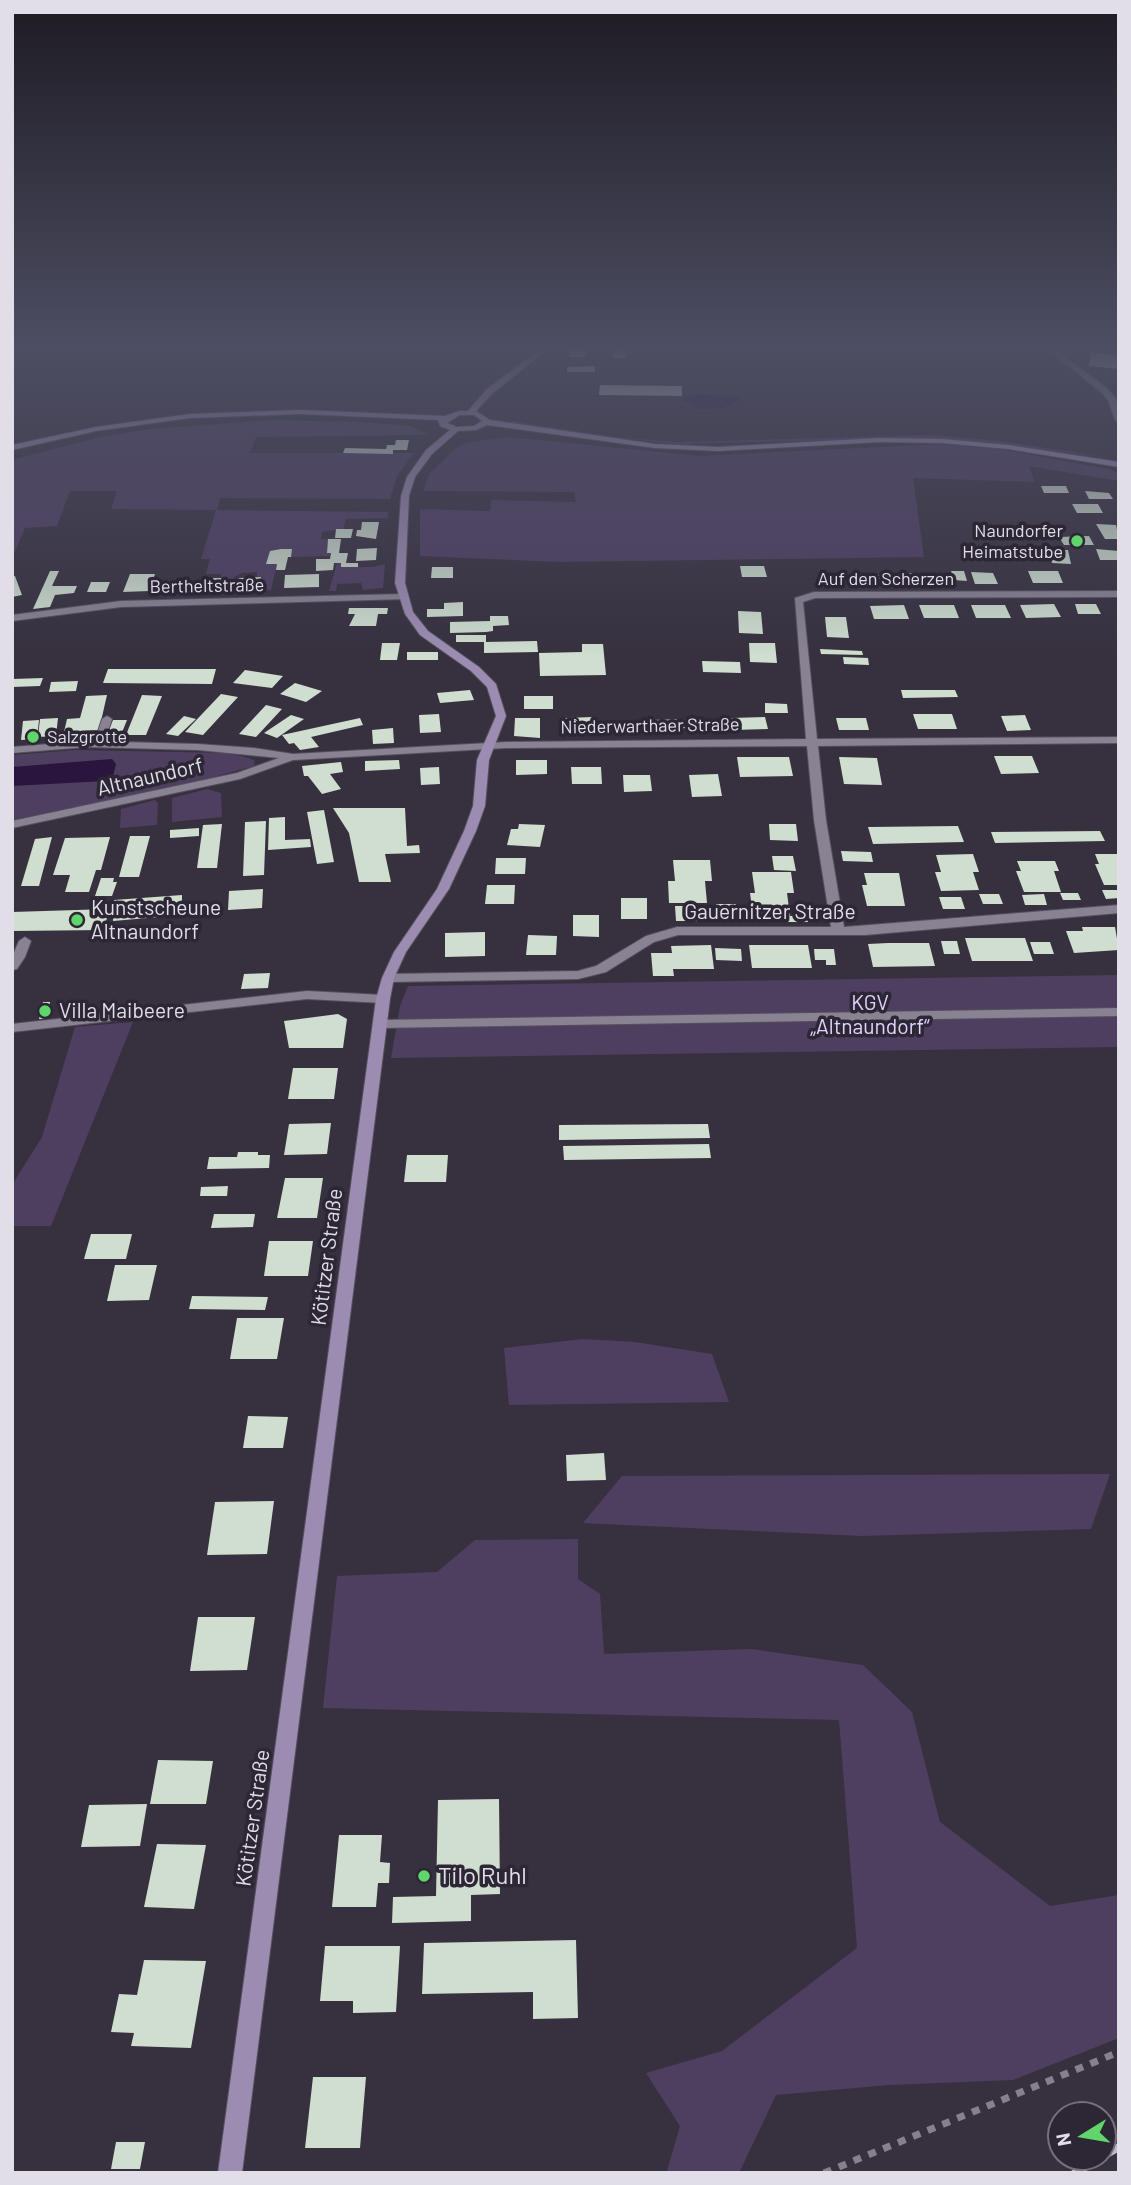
<!DOCTYPE html>
<meta charset="utf-8">
<style>
body{margin:0}
#map{position:relative;width:1131px;height:2185px;overflow:hidden;background:#37313f;font-family:Barlow,sans-serif}
canvas{display:block}
.frame{position:absolute;inset:0;border:14px solid #e1dee7;pointer-events:none}
.north{position:absolute;left:1047px;top:2101px;width:70px;height:70px;box-sizing:border-box;background:#2d2735;border:2px solid #75707c;border-radius:50%;rotate:259deg;font-size:19px;font-weight:700;line-height:28px;text-align:center;color:#e1dee7}
.north::after{content:'';display:block;margin:auto;width:24px;height:32px;background:#5fd56b;clip-path:polygon(50% 0,100% 100%,50% 72%,0 100%)}
</style>
<div id="map">
<canvas width="1131" height="2185"></canvas>
<div class="frame"></div>
<div class="north">N</div>
</div>
<script>
const ctx = document.querySelector('canvas').getContext('2d');
ctx.lineJoin = 'round';
function paint(path, color) { ctx.fillStyle = color; ctx.fill(path, 'evenodd'); }
const poly = rows => new Path2D(rows.map(r => 'M' + r).join(''));
function trace(path, color, width, dash) { ctx.strokeStyle = color; ctx.lineWidth = width; ctx.lineCap = dash ? 'butt' : 'round'; ctx.setLineDash(dash || []); ctx.stroke(path); }
function label(font, color, halo, rows, align = 'center') {
  ctx.font = font + ' Barlow,sans-serif'; ctx.lineWidth = 7; ctx.setLineDash([]); ctx.textBaseline = 'middle'; ctx.strokeStyle = halo; ctx.fillStyle = color; for (const [text, x, y, turn = 0] of rows) {
    ctx.save(); ctx.translate(x, y); ctx.rotate((+turn || 0) * Math.PI / 180); ctx.textAlign = isNaN(turn) ? turn : align; if (halo) ctx.strokeText(text, 0, 0); ctx.fillText(text, 0, 0); ctx.restore();
  }
}
paint(poly([
 [273,420,361,422,411,426,428,435,256,437,250,453,414,453,397,476,390,499,220,498,217,510,388,512,388,518,346,519,343,529,322,532,321,539,328,539,327,553,331,553,330,556,291,557,291,549,270,551,267,564,277,564,271,590,262,590,262,593,237,594,237,590,259,589,260,577,257,577,257,572,242,573,234,577,231,594,219,595,220,590,224,590,226,578,221,578,221,574,206,574,210,559,201,559,216,510,111,509,117,491,70,491,57,526,25,528,12,558,12,460,100,437,151,429],
 [512,421,614,437,676,442,931,435,1000,441,1106,457,930,438,674,444,574,433,510,423],
 [506,437,700,456,940,444,1004,450,1109,469,1119,473,1119,481,1029,466,1035,482,913,478,924,557,560,562,420,556,420,509,490,511,491,500,576,502,574,492,423,491,429,474,454,450,465,443],
 [337,563,341,563,341,567,374,567,385,564,383,588,363,590,361,583,337,584,336,591,329,591],
 [75,750,227,753,249,758,255,761,254,766,191,783,12,820,12,755],
 [207,789,221,793,222,817,172,822,172,798],
 [155,800,158,803,157,825,120,828,121,809],
 [1119,975,1119,1047,391,1058,400,1006,408,986],
 [133,1022,51,1226,12,1226,12,1185,42,1137,75,1027],
 [583,1339,635,1342,712,1354,729,1402,509,1405,504,1348],
 [1110,1474,1091,1529,862,1536,583,1523,622,1476],
 [578,1539,578,1579,600,1594,604,1654,751,1649,863,1665,912,1712,940,1822,1050,1906,1119,1895,1119,2038,1013,2080,889,2085,776,2095,739,2173,667,2171,680,2126,646,2073,722,2051,857,1948,839,1720,323,1708,337,1576,437,1572,475,1540]
]), '#4e3f61');
paint(poly([
 [695,394,738,397,739,400,723,408,700,409,681,399],
 [112,759,116,764,113,777,105,781,12,786,12,767]
]), '#2a153f');
paint(poly([
 [569,350,586,350,586,354,584,357,569,357],
 [613,350,626,350,626,358,613,358],
 [1091,352,1119,355,1119,369,1089,366],
 [595,366,595,372,567,372,567,367],
 [600,385,682,386,682,396,599,395],
 [396,440,409,440,407,450,393,450,393,454,343,453,345,448,386,449,387,445,395,445],
 [1041,486,1066,486,1069,493,1044,493],
 [1085,491,1109,493,1113,499,1089,499],
 [1072,504,1098,504,1103,513,1077,513],
 [362,522,379,522,376,539,356,536,357,530,361,530],
 [1096,524,1116,525,1119,539,1105,539],
 [336,529,353,529,351,538,335,538],
 [1089,536,1094,545,1064,545,1059,537],
 [328,539,341,539,339,553,348,553,346,563,358,563,358,567,341,567,341,563,334,563,333,570,316,571,316,559,330,559,331,553,327,553],
 [377,548,376,560,356,561,357,549],
 [281,549,292,549,291,557,288,557,285,570,276,570,277,564,266,564,270,551],
 [1096,549,1119,551,1119,560,1100,560],
 [1049,550,1068,550,1071,564,1052,563],
 [740,566,764,566,767,577,742,577],
 [432,567,453,567,453,578,431,578],
 [50,571,59,571,52,586,77,586,74,593,55,595,50,607,33,609],
 [951,571,964,571,967,581,954,580],
 [1028,571,1058,571,1063,583,1033,583],
 [971,572,993,573,998,584,975,584],
 [908,573,934,575,938,584,912,584],
 [130,574,155,574,149,591,123,592],
 [319,574,319,587,284,588,285,575],
 [863,575,888,575,891,584,866,584],
 [12,576,15,576,22,595,12,597],
 [261,577,259,589,237,590,239,578],
 [204,578,226,578,224,590,202,590],
 [188,580,186,591,164,591,167,581],
 [91,582,110,582,106,592,87,592],
 [463,602,463,616,427,617,427,609,444,609,444,603],
 [1054,604,1061,617,1026,618,1020,605],
 [1075,604,1096,604,1101,614,1078,614],
 [904,605,909,619,874,619,870,606],
 [919,605,954,605,959,618,924,618],
 [971,605,1005,605,1011,618,976,618],
 [349,608,388,608,387,614,378,614,376,626,349,626,355,614,348,614],
 [738,611,761,612,763,634,739,633],
 [490,616,508,616,509,625,493,626,493,631,486,632,450,633,450,622,490,621],
 [825,617,846,617,849,638,827,637],
 [456,635,486,635,486,642,456,642],
 [537,641,538,652,484,653,484,642],
 [382,643,400,643,397,660,380,660],
 [749,643,775,643,777,663,750,662],
 [582,644,603,644,606,675,540,676,539,653,582,652],
 [820,649,862,651,863,655,821,654],
 [407,652,438,652,438,660,407,660],
 [843,657,868,658,869,665,844,664],
 [702,661,740,662,741,673,703,672],
 [108,669,216,669,212,684,103,683],
 [245,670,283,676,272,688,233,683],
 [43,678,40,686,12,687,12,679],
 [78,681,76,691,49,692,51,682],
 [295,683,322,691,306,702,280,694],
 [470,690,474,700,440,703,437,693],
 [901,690,955,690,958,697,903,698],
 [221,694,238,697,203,735,185,732],
 [107,695,99,730,64,732,67,719,80,718,86,696],
 [142,695,162,696,146,735,126,735],
 [524,696,553,696,553,709,524,709],
 [765,703,787,704,788,713,765,713],
 [266,705,282,709,256,737,239,734],
 [439,714,441,732,420,733,419,715],
 [913,714,952,714,957,729,918,729],
 [291,715,304,719,277,738,264,733],
 [1025,715,1031,730,1007,731,1001,716],
 [184,716,196,719,178,736,166,734],
 [593,717,596,731,567,732,565,718],
 [765,717,768,729,733,730,731,718],
 [58,718,56,736,38,737,40,719],
 [360,718,363,725,311,737,319,747,300,750,294,743,289,744,282,735],
 [515,718,540,718,540,738,514,736],
 [836,718,866,718,869,730,839,730],
 [692,719,694,728,651,729,650,720],
 [39,720,37,739,21,740,23,721],
 [113,720,127,720,121,735,106,735],
 [393,728,394,743,373,744,372,730],
 [994,756,1032,756,1039,773,1001,774],
 [737,757,789,757,793,776,740,777],
 [839,757,877,758,882,785,844,784],
 [399,760,400,769,365,771,365,761],
 [516,760,547,760,547,774,516,775],
 [341,762,343,772,330,774,341,789,322,794,308,776,304,776,302,766],
 [439,767,440,784,421,785,420,768],
 [571,767,601,767,602,784,572,784],
 [718,774,722,796,692,797,689,775],
 [623,775,650,775,652,791,624,792],
 [333,808,405,808,407,846,419,845,420,853,385,854,391,882,359,882,349,833],
 [324,810,334,862,317,864,307,812],
 [285,817,285,840,310,839,311,847,268,850,269,818],
 [266,821,264,875,243,876,245,822],
 [222,824,217,868,197,868,203,825],
 [519,824,545,825,540,847,507,845,511,829,518,829],
 [769,824,796,824,798,841,770,840],
 [958,826,964,842,873,844,868,827],
 [199,828,199,836,170,838,170,830],
 [1100,831,1105,841,995,843,991,832],
 [130,836,150,836,139,877,119,877],
 [52,837,39,886,21,886,35,839],
 [110,837,101,870,96,870,89,892,65,892,70,875,53,875,65,838],
 [841,851,871,852,873,862,843,861],
 [973,854,979,872,973,872,979,890,941,891,935,872,941,872,936,855],
 [1095,854,1119,854,1119,885,1104,885,1095,864,1099,864],
 [772,856,793,856,796,871,774,870],
 [496,858,526,858,525,874,495,874],
 [673,860,710,860,712,881,705,881,707,903,669,903,668,881,675,881],
 [1017,861,1055,861,1059,871,1054,871,1061,892,1024,892,1016,871,1021,871],
 [752,872,791,872,794,893,787,893,790,916,807,916,808,922,788,922,788,916,753,915,750,893,755,893],
 [864,873,899,873,905,906,867,906,862,885,867,885],
 [101,878,114,878,113,882,117,882,112,896,95,896],
 [487,885,515,885,514,904,485,904],
 [263,889,262,908,228,910,229,891],
 [1102,890,1119,890,1119,898,1106,899],
 [1060,893,1078,893,1081,900,1063,900],
 [979,894,999,894,1003,904,983,904],
 [1044,894,1047,905,1025,905,1022,895],
 [182,895,182,915,113,921,114,900],
 [939,897,961,897,965,909,943,909],
 [621,898,647,898,647,919,621,919],
 [716,904,736,904,737,916,716,915],
 [675,906,696,906,697,921,676,921],
 [109,909,104,930,12,931,12,912],
 [573,915,599,915,599,937,573,936],
 [1082,927,1115,927,1119,950,1074,953,1066,931,1083,931],
 [485,932,485,956,445,957,445,933],
 [528,935,557,936,556,955,526,955],
 [965,938,1025,938,1033,961,972,961],
 [941,941,957,941,960,954,944,954],
 [1030,942,1050,942,1054,954,1034,954],
 [888,943,929,943,935,966,873,967,868,944],
 [711,945,714,969,673,969,674,976,653,976,651,953,672,953,671,946],
 [749,945,808,945,812,968,752,968],
 [715,948,741,949,742,961,716,960],
 [814,949,834,949,836,965,826,965,826,960,815,960],
 [270,973,268,988,241,989,244,974],
 [43,1002,50,1002,46,1019,39,1019],
 [338,1014,347,1019,343,1048,289,1048,284,1021],
 [293,1068,338,1068,334,1099,288,1099],
 [331,1123,327,1154,284,1155,289,1124],
 [708,1124,710,1138,559,1140,559,1125],
 [709,1144,711,1158,564,1160,563,1146],
 [238,1152,258,1152,258,1155,270,1155,269,1168,207,1169,209,1157,237,1157],
 [407,1155,448,1155,446,1182,404,1182],
 [285,1178,323,1178,317,1218,277,1218],
 [228,1186,227,1196,200,1196,201,1187],
 [214,1214,255,1214,253,1227,211,1228],
 [91,1234,132,1234,126,1259,84,1259],
 [269,1241,313,1241,308,1276,264,1276],
 [115,1265,157,1265,149,1300,107,1301],
 [192,1296,268,1297,265,1310,189,1309],
 [237,1318,284,1318,277,1359,230,1359],
 [248,1416,288,1417,283,1448,243,1448],
 [604,1453,606,1480,567,1481,566,1455],
 [274,1501,267,1554,207,1555,215,1502],
 [198,1617,255,1617,247,1670,190,1671],
 [158,1760,213,1761,206,1804,150,1804],
 [499,1799,500,1894,471,1895,471,1921,392,1923,393,1897,436,1896,438,1800],
 [147,1804,140,1846,81,1847,89,1805],
 [339,1835,382,1835,380,1862,390,1863,389,1883,378,1883,376,1907,332,1907],
 [157,1844,206,1845,194,1909,144,1907],
 [576,1940,578,2018,533,2019,533,1992,422,1994,424,1943],
 [325,1946,400,1946,396,2012,353,2013,353,2001,320,2001],
 [144,1960,206,1961,191,2048,131,2046,134,2033,111,2032,119,1994,137,1995],
 [313,2077,366,2077,360,2148,305,2148],
 [116,2142,145,2142,140,2169,111,2169]
]), '#cfdecf');
const lane = poly([
 [107,716,112,719,104,744,103,746,95,746,94,744,102,719,107,716],
 [25,937,31,941,25,957,17,969,12,970,12,957,19,941,25,937],
 [1119,1008,1119,1016,380,1028,373,1024,380,1020,1119,1008]
]);
const street = poly([
 [1049,350,1056,350,1108,389,1116,399,1119,407,1119,422,1115,420,1108,400,1102,393,1049,350],
 [1119,591,1119,597,815,598,803,602,817,739,1119,737,1119,743,818,746,826,820,844,927,1119,905,1119,913,865,935,678,935,654,942,606,972,578,979,388,982,382,978,388,974,578,971,596,966,646,936,677,927,831,927,814,820,807,746,506,748,293,760,240,779,12,828,12,821,237,773,279,758,198,750,87,747,12,753,12,747,87,741,198,744,254,748,293,754,506,742,806,739,795,598,814,592,1119,591],
 [403,594,406,595,406,599,121,607,12,621,12,615,121,601,403,594],
 [307,991,383,995,390,999,383,1003,307,999,12,1032,12,1024,307,991]
]);
const secondary = poly([
 [539,350,547,350,493,393,476,411,490,420,655,444,718,447,880,438,942,439,1008,445,1119,462,1119,467,1008,449,942,443,880,442,718,451,655,448,487,425,476,430,458,431,432,454,415,477,409,496,405,583,413,612,428,631,479,667,496,684,506,716,489,760,485,806,476,831,449,889,406,952,394,978,390,999,242,2173,218,2173,376,999,382,978,394,952,437,889,464,831,473,806,477,760,496,716,487,687,471,671,420,635,405,614,395,583,401,496,407,477,426,450,450,430,440,426,438,420,300,414,190,418,96,431,12,450,12,445,96,427,190,414,300,410,445,416,459,411,468,411,487,389,539,350],
 [460,415,474,415,482,421,474,426,457,427,447,423,460,415]
]);
trace(lane, '#55505c', 2);
trace(street, '#55505c', 2);
trace(secondary, '#55505c', 2);
trace(poly([
 [824,2173,1119,2052]
]), '#86818d', 7, [8, 8]);
paint(lane, '#888292');
paint(street, '#888292');
paint(secondary, '#9c8cb2');
trace(poly([
 [1103,2156,1119,2147],
 [1075,2173,1101,2157]
]), '#bfbbc5', 8);
const sky = ctx.createLinearGradient(0, 0, 0, 656);
sky.addColorStop(0, '#1e1b23');
sky.addColorStop(0.53, '#4d4e63');
sky.addColorStop(1, '#4d4e6300');
ctx.fillStyle = sky;
ctx.fillRect(0, 0, 1131, 656);
for (const [x, y, r, color] of [
 [1077,541,7,"#5fd56b"],
 [33,737,7,"#5fd56b"],
 [77,920,7,"#5fd56b"],
 [45,1011,7,"#5fd56b"],
 [424,1876,7,"#5fd56b"]
]) { const dot = new Path2D(); dot.arc(x, y, r, 0, 2 * Math.PI); ctx.fillStyle = color; ctx.fill(dot); trace(dot, '#2d2735', 2.5); }
label('18px', '#e1dee7', '#2d2735', [
 ["Naundorfer",1063,531],
 ["Heimatstube",1063,552],
 ["Salzgrotte",47,737,"left"]
], 'right');
label('18px', '#e1dee7', '#2d2735', [
 ["Auf den Scherzen",886,579],
 ["Bertheltstraße",207,586,-1],
 ["Niederwarthaer Straße",650,726,-1]
]);
label('21px', '#e1dee7', '#2d2735', [
 ["Altnaundorf",150,777,-13],
 ["Gauernitzer Straße",770,912],
 ["Kötitzer Straße",327,1257,-83],
 ["Kötitzer Straße",253,1818,-82]
]);
label('21px', '#e1dee7', '#2d2735', [
 ["Kunstscheune",91,908],
 ["Altnaundorf",91,932],
 ["Villa Maibeere",59,1011]
], 'left');
label('21px', '#e3d1fe', '#2d2735', [
 ["KGV",870,1003],
 ["„Altnaundorf“",870,1027]
]);
label('24px', '#e1dee7', '#2d2735', [
 ["Tilo Ruhl",438,1876]
], 'left');
</script>
